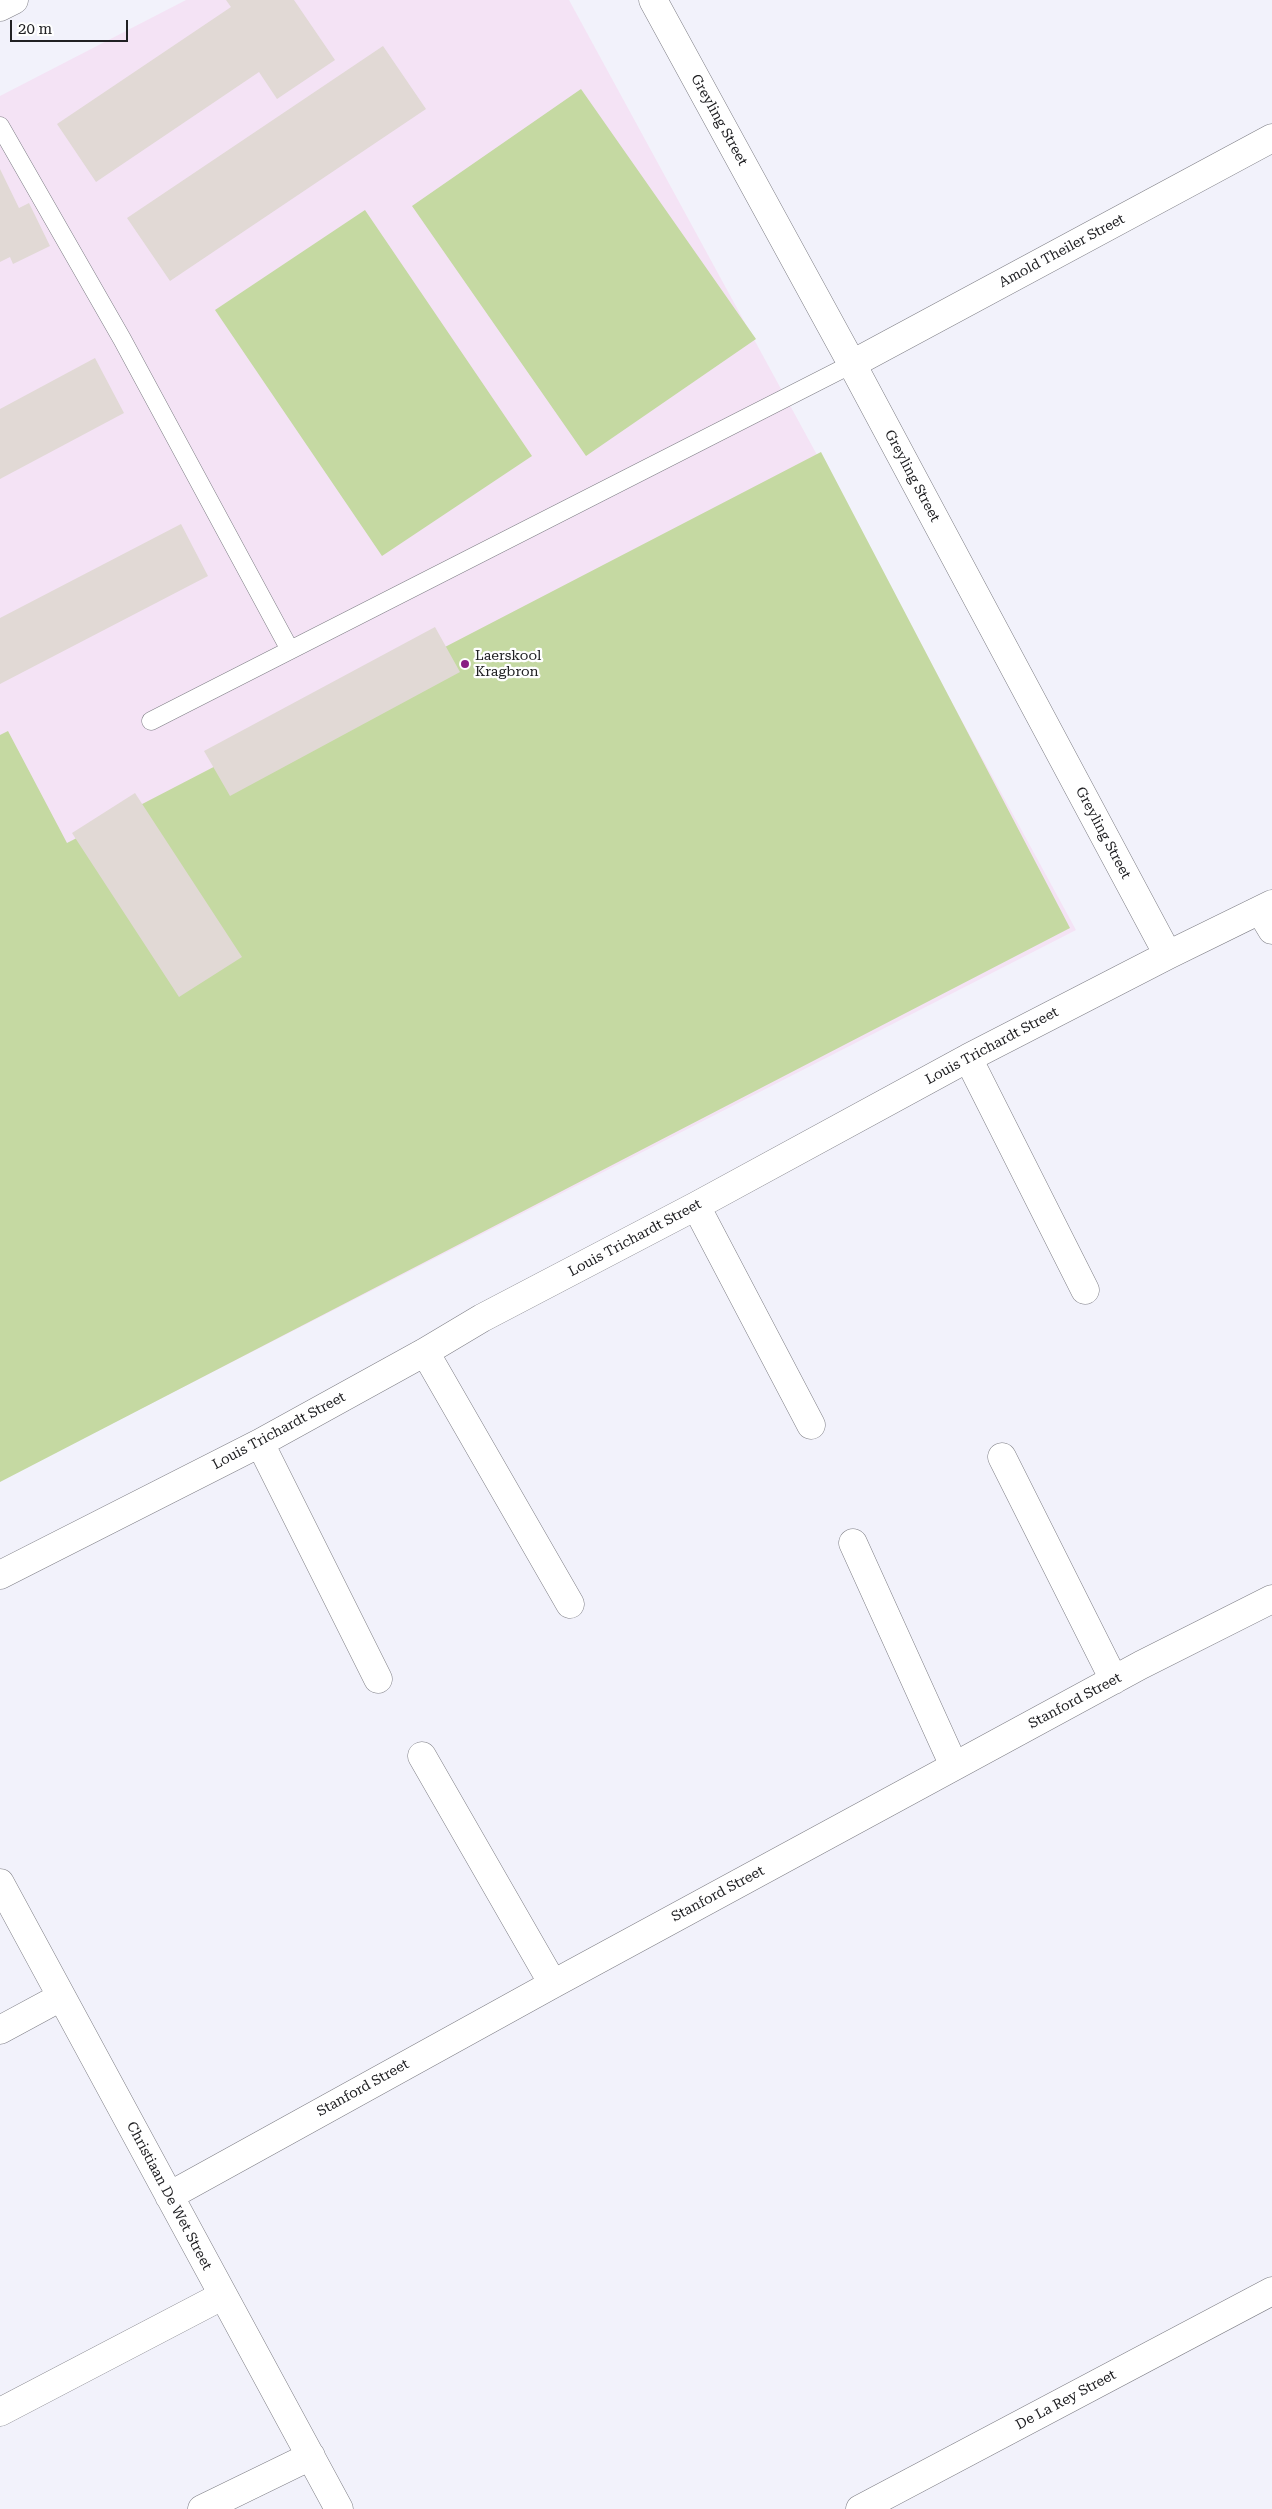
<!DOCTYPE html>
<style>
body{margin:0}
#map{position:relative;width:1272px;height:2509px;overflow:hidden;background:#f2f2fb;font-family:"Roboto Serif",serif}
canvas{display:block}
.scale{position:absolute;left:10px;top:20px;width:118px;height:22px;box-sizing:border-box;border:2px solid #202023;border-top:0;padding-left:6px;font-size:15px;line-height:18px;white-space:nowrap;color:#202023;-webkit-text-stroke:4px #fff;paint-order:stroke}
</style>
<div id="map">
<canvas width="1272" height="2509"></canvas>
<div class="scale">20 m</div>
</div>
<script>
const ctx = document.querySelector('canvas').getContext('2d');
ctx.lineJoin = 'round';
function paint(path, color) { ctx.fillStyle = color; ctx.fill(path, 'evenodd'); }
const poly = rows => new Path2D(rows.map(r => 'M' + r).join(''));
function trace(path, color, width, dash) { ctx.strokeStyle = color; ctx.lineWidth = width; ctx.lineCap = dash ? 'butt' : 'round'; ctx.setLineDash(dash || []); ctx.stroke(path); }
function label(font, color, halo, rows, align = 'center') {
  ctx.font = font + ' "Roboto Serif",serif'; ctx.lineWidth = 4.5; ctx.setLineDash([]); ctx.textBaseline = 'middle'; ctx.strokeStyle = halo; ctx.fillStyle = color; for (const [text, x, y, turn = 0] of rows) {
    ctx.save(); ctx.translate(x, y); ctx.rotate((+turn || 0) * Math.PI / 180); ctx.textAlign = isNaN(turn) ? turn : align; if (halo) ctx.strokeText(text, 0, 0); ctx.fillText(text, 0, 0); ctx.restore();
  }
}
paint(poly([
 [186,0,569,0,1076,930,0,1481,0,96]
]), '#f4e3f5');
paint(poly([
 [581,89,756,339,586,456,412,206],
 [365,210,532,456,382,556,215,310],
 [821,452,1070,928,0,1482,0,735,8,731,67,843]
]), '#c5d9a2');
paint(poly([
 [226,0,294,0,335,60,277,99,259,72,96,182,57,124,231,7],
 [383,46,426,109,170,281,127,218],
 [0,169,19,208,29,203,50,246,13,264,10,257,0,262],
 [95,358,124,413,0,479,0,409],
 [181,524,208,576,0,684,0,618],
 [435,627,460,672,230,796,204,751],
 [135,793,242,957,179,997,72,833]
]), '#e1d9d5');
const service = poly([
 [0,126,122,339,290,650],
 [151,721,852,364]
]);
const minor = poly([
 [653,0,852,364,1168,955],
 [0,7,14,0],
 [852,364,1272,138],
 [1260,910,1272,930],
 [968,1058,1085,1290],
 [696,1206,811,1425],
 [425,1352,570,1604],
 [260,1443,378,1679],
 [1002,1457,1114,1680],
 [853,1543,954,1766],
 [0,1575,260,1443,425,1352,482,1318,696,1206,968,1058,1168,955,1272,904],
 [422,1756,553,1984],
 [0,1883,339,2509],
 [0,2030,61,1997],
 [169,2196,553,1984,1141,1665,1272,1599],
 [0,2412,222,2296],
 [202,2509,311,2456],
 [860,2509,1272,2291]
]);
trace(service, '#7d7d84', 19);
trace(minor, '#7d7d84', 29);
trace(service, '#fff', 18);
trace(minor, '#fff', 28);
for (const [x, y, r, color] of [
 [465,664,5,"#891d83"]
]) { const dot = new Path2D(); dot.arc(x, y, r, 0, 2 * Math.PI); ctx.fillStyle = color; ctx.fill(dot); trace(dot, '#fff', 2); }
label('14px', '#202023', '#fff', [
 ["Greyling Street",719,120,61],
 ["Amold Theiler Street",1062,251,-28],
 ["Greyling Street",912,476,62],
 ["Greyling Street",1103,833,62],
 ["Louis Trichardt Street",992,1046,-28],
 ["Louis Trichardt Street",635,1238,-28],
 ["Louis Trichardt Street",279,1431,-28],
 ["Stanford Street",1075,1701,-28],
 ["Stanford Street",718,1894,-28],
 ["Stanford Street",363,2088,-29],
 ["Christiaan De Wet Street",169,2196,62],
 ["De La Rey Street",1066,2400,-28]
]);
label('14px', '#202023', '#fff', [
 ["Laerskool",475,656],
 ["Kragbron",475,672]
], 'left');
</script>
